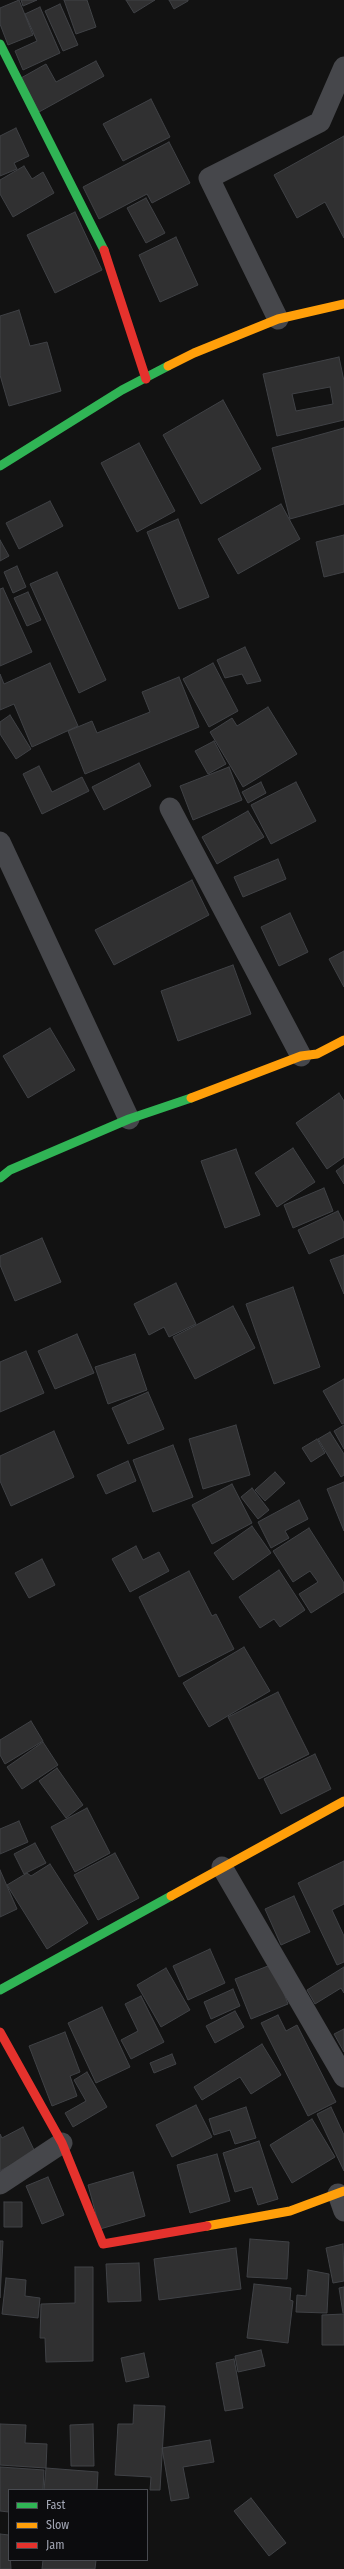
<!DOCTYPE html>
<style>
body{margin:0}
#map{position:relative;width:344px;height:2569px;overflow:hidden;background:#121212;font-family:"Fira Sans Condensed",sans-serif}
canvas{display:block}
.legend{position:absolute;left:8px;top:2489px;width:140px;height:72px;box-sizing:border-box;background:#0c0c0e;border:1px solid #484a50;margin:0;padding:5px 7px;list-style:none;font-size:12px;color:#a2a6b4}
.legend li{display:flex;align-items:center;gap:8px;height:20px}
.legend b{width:20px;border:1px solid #484a50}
</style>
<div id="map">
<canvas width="344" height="2569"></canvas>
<ul class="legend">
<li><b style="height:5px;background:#30b455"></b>Fast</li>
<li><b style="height:5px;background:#ff9f0a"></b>Slow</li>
<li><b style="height:5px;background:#e5322d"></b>Jam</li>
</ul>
</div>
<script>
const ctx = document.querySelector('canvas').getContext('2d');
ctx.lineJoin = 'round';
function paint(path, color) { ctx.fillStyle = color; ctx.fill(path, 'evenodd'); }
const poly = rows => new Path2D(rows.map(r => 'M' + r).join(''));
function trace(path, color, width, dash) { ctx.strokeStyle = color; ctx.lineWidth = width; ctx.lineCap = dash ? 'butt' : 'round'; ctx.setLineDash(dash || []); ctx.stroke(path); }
const building = poly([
 [19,0,33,35,8,45,0,24,0,8,19,0],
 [21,0,37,0,23,6,21,0],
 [64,0,87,0,96,27,76,34,64,0],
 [126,0,155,0,134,13,126,0],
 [169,0,188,0,188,1,174,9,169,0],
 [60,4,78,45,63,51,45,11,60,4],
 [40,7,60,53,23,70,15,51,37,41,25,14,40,7],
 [96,61,104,76,39,112,21,78,46,64,56,82,96,61],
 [151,99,170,137,123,161,103,124,151,99],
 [16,128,29,156,14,163,17,169,0,176,0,136,16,128],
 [344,136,344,238,325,202,297,218,274,175,344,136],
 [169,142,190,183,152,203,147,194,99,219,83,187,169,142],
 [24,166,32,179,43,172,54,193,13,217,0,194,0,180,24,166],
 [146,198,165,233,146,243,127,208,146,198],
 [75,212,102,270,55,293,27,235,75,212],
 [176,237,198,285,160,302,139,255,176,237],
 [19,310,30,346,47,342,61,391,9,406,0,375,0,316,19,310],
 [339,357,344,381,344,420,277,436,263,374,339,357],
 [330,387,333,404,296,411,292,394,330,387],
 [223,400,261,469,201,504,163,435,223,400],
 [344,428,344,504,290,519,272,448,344,428],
 [139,443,175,511,137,532,101,463,139,443],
 [50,501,63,526,19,549,6,523,50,501],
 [281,504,300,539,238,574,218,539,281,504],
 [178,519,209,597,179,609,147,532,178,519],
 [344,535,344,572,324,577,316,542,344,535],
 [0,540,9,556,0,561,0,540],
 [17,566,26,587,13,593,4,572,17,566],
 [57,572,106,680,79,693,30,584,57,572],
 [3,588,32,652,0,666,0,589,3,588],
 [28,592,41,620,27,626,14,598,28,592],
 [245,647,261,681,247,684,242,674,225,678,217,660,245,647],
 [50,663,78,726,32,747,14,704,0,710,0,674,4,684,50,663],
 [213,663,238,711,209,727,183,679,213,663],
 [179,677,199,727,85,774,68,731,92,721,97,733,150,712,142,692,179,677],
 [268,707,297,754,243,787,210,732,232,718,237,726,268,707],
 [10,715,31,749,16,759,0,734,0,722,10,715],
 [214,741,226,764,208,774,195,751,214,741],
 [139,763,151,786,104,810,92,787,139,763],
 [39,766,52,792,82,777,89,791,42,814,23,774,39,766],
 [229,767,242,800,193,820,180,786,229,767],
 [261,782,266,793,248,803,242,792,261,782],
 [296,782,316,821,271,844,251,805,296,782],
 [248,811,264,837,217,864,202,837,248,811],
 [278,859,286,879,243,897,234,877,278,859],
 [192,880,209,915,114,965,95,930,192,880],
 [290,913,308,952,279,966,261,927,290,913],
 [344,951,344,987,329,959,344,951],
 [233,965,251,1014,178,1041,161,991,233,965],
 [50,1028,75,1070,28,1098,3,1056,50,1028],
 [339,1093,344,1101,344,1157,327,1169,296,1123,339,1093],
 [293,1148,315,1182,277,1207,255,1173,293,1148],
 [236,1149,260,1215,225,1228,201,1161,236,1149],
 [344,1165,344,1184,336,1171,344,1165],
 [324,1188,333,1211,293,1228,284,1205,324,1188],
 [338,1211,344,1223,344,1237,309,1254,298,1230,338,1211],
 [42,1238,61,1282,15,1301,0,1265,0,1256,42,1238],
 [344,1255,344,1294,330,1260,344,1255],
 [176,1283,196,1324,169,1337,164,1327,149,1335,134,1304,176,1283],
 [293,1287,320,1367,274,1384,246,1304,293,1287],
 [233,1306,255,1348,195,1379,173,1337,233,1306],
 [77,1334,94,1373,55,1389,38,1351,77,1334],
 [26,1351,44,1393,0,1412,0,1362,26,1351],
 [135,1354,147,1390,108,1404,95,1367,135,1354],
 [344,1379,344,1423,342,1424,323,1391,344,1379],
 [148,1392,164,1429,128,1444,112,1408,148,1392],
 [236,1425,250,1475,203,1489,189,1439,236,1425],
 [344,1425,344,1449,334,1431,344,1425],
 [54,1431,74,1477,11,1506,0,1481,0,1456,54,1431],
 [330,1432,344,1454,344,1475,341,1477,318,1439,330,1432],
 [317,1439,325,1453,311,1462,302,1448,317,1439],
 [173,1445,193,1497,153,1512,133,1460,173,1445],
 [128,1461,136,1481,106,1494,97,1475,128,1461],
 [275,1472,285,1483,265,1501,255,1490,275,1472],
 [344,1482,344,1531,327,1489,344,1482],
 [232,1484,252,1523,212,1544,192,1505,232,1484],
 [252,1488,269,1510,258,1519,241,1497,252,1488],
 [299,1500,308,1519,285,1531,289,1538,271,1548,258,1522,299,1500],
 [252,1526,271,1553,233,1580,214,1553,252,1526],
 [309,1528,344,1583,344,1592,311,1613,299,1594,318,1582,310,1571,293,1582,273,1551,309,1528],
 [136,1546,143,1560,159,1552,169,1571,130,1592,112,1559,136,1546],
 [42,1559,55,1585,29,1598,15,1573,42,1559],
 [279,1570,305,1610,280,1627,274,1619,260,1628,239,1597,279,1570],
 [189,1571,212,1616,216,1614,234,1649,179,1677,139,1597,189,1571],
 [244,1647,270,1691,209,1727,183,1683,244,1647],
 [278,1692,309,1754,259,1779,228,1717,278,1692],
 [31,1721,43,1741,5,1764,0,1755,0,1740,31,1721],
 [43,1742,58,1765,22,1789,7,1767,43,1742],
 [315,1754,331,1789,281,1814,264,1779,315,1754],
 [57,1768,83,1805,66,1818,39,1781,57,1768],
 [87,1808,110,1853,75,1872,51,1827,87,1808],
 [19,1821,28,1842,0,1854,0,1829,19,1821],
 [35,1843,46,1863,24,1874,14,1854,35,1843],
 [115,1853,139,1898,98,1920,74,1875,115,1853],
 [344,1861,344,1904,332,1910,344,1936,344,1962,337,1965,298,1883,344,1861],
 [50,1864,88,1923,47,1949,7,1885,27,1873,31,1876,50,1864],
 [0,1870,17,1909,0,1917,0,1870],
 [294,1896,310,1932,281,1945,265,1909,294,1896],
 [210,1949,225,1983,188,2000,173,1966,210,1949],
 [273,1964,288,2004,251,2019,235,1979,273,1964],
 [344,1967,344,1993,341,1988,315,2004,307,1990,344,1967],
 [166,1968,190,2010,161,2027,137,1985,166,1968],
 [233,1989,240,2006,211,2019,204,2002,233,1989],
 [141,1996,164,2042,131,2059,121,2040,138,2031,125,2004,141,1996],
 [102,2007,130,2067,96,2083,68,2023,102,2007],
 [235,2011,244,2027,215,2043,206,2026,235,2011],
 [278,2015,286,2031,297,2025,336,2102,308,2116,261,2023,278,2015],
 [344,2029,344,2052,334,2034,344,2029],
 [65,2032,80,2072,70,2076,77,2096,52,2106,29,2046,65,2032],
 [262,2044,281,2075,251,2094,240,2077,202,2100,194,2087,262,2044],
 [172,2054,176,2064,154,2073,150,2063,172,2054],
 [87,2072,107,2107,73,2127,65,2113,86,2101,74,2080,87,2072],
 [196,2105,212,2137,172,2157,156,2125,196,2105],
 [246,2107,256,2138,235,2144,230,2130,214,2135,209,2119,246,2107],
 [331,2107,344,2135,344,2171,317,2114,331,2107],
 [312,2119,335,2157,292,2183,270,2145,312,2119],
 [23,2127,35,2152,0,2171,0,2134,2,2138,23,2127],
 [259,2141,278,2199,258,2205,252,2187,235,2192,223,2153,259,2141],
 [217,2154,230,2201,190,2213,177,2165,217,2154],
 [133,2172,145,2216,100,2229,88,2185,133,2172],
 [48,2177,64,2215,42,2224,26,2186,48,2177],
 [4,2202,22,2202,22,2227,4,2227,4,2202],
 [250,2239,289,2242,287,2279,247,2277,250,2239],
 [0,2241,3,2241,0,2298,0,2241],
 [343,2244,344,2281,333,2283,326,2248,343,2244],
 [236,2248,241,2289,159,2300,154,2259,236,2248],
 [139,2263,141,2301,108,2302,106,2264,139,2263],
 [75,2267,93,2267,93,2361,46,2362,45,2338,40,2338,41,2304,75,2303,75,2267],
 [308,2270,329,2274,327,2313,296,2312,297,2295,306,2296,308,2270],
 [6,2278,26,2280,25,2296,40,2298,38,2318,2,2314,6,2278],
 [254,2284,291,2288,290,2300,293,2301,288,2343,247,2338,254,2284],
 [344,2287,344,2313,343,2313,339,2288,344,2287],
 [344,2314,344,2345,322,2345,322,2315,344,2314],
 [261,2350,265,2366,238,2372,235,2356,261,2350],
 [144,2353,149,2377,126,2382,121,2358,144,2353],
 [234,2359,243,2408,225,2411,216,2363,234,2359],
 [134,2405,165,2406,160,2490,150,2490,151,2477,115,2475,118,2424,133,2424,134,2405],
 [0,2424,26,2425,25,2443,47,2444,46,2468,0,2465,0,2424],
 [93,2424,94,2466,71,2466,70,2425,93,2424],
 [210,2440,214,2462,183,2467,189,2498,171,2501,162,2448,210,2440],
 [0,2467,44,2470,43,2490,9,2490,9,2512,0,2511,0,2467],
 [46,2468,98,2472,97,2490,44,2490,46,2468],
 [251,2498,286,2543,269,2556,234,2511,251,2498],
 [0,2534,9,2535,11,2569,0,2569,0,2534],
 [43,2560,96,2560,95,2569,42,2569,43,2560]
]);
paint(building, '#303031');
trace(building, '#404246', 1);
trace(poly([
 [278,319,209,178,320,122,344,67],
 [170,808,301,1056],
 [0,842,129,1119],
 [222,1867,344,2077],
 [0,2184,62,2143],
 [338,2194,344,2211]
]), '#46474b', 21);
trace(poly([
 [0,44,104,250],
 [0,466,122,390,168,366],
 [0,1178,10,1170,129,1119,191,1098],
 [0,1990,171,1896]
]), '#30b455', 9);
trace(poly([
 [168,366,194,353,278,319,344,304],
 [191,1098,301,1056,317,1054,344,1040],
 [171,1896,344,1801],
 [207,2226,290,2211,344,2191]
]), '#ff9f0a', 9);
trace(poly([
 [104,250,146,379],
 [0,2032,62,2143,103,2244,207,2226]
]), '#e5322d', 9);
</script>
